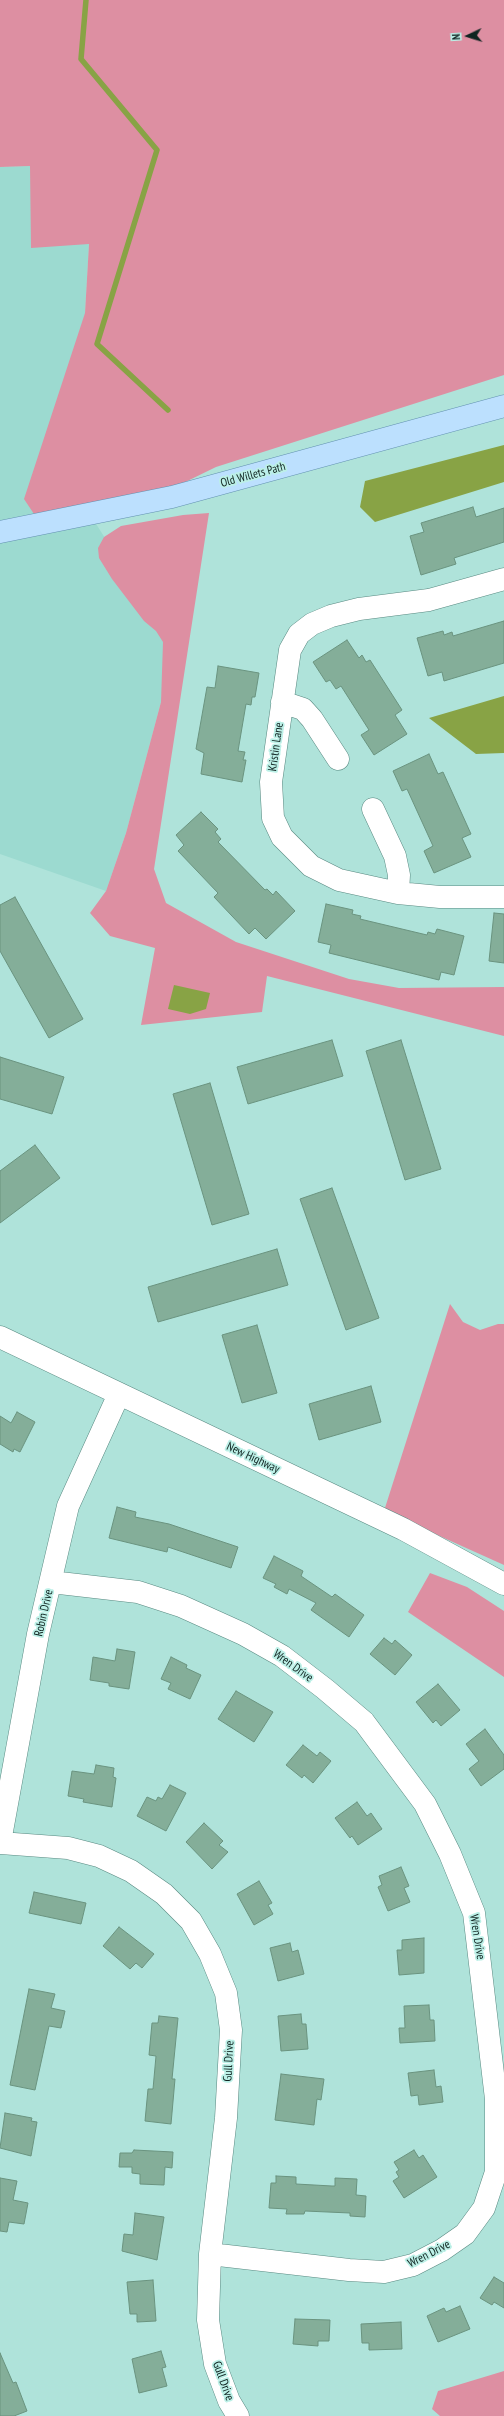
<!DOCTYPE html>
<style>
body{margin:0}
#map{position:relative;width:504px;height:2416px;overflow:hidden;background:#afe3da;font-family:"PT Sans Narrow",sans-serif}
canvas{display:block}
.north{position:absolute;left:448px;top:16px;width:40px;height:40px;-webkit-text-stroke:3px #bcf0e7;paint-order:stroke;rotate:266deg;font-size:11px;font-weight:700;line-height:16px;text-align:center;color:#102421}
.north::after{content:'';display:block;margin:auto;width:14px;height:18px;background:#102421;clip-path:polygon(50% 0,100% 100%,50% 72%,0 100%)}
</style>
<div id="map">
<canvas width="504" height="2416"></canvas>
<div class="north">N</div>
</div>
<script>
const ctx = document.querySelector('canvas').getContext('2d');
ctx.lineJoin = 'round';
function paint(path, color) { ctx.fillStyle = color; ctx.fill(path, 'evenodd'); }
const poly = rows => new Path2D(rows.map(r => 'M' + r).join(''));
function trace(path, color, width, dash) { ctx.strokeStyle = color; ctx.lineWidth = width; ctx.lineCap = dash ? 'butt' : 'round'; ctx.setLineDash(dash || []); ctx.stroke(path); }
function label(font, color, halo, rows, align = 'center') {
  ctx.font = font + ' "PT Sans Narrow",sans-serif'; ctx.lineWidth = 3.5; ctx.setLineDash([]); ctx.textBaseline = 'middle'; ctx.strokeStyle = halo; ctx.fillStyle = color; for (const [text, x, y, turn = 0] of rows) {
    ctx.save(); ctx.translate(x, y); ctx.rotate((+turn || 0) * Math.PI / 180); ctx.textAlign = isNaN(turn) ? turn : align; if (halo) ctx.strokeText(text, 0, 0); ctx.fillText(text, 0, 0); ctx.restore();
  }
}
paint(poly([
 [30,166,89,244,85,313,69,481,168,638,161,702,126,833,106,891,0,854,0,167]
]), '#9cdad0');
paint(poly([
 [0,0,504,0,504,375,216,467,171,489,47,514,34,514,24,499,85,313,89,244,31,248,30,166,0,167],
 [209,513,154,869,166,903,236,942,349,979,399,988,504,987,504,1036,267,976,262,1012,141,1025,155,948,110,936,90,913,106,891,126,833,161,702,163,642,156,631,144,621,112,579,99,558,98,548,104,537,121,526,183,515],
 [450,1304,463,1322,480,1330,498,1324,504,1324,504,1565,384,1511],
 [430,1573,467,1587,504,1611,504,1677,408,1612],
 [504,2371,504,2416,440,2416,432,2409,438,2391]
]), '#dd8fa2');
paint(poly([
 [504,445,504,482,375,522,360,507,365,481],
 [504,696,504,753,476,754,429,718],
 [174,985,210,993,206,1009,190,1014,168,1009]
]), '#88a345');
trace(poly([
 [86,0,81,59,157,150,97,344,168,410]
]), '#88a345', 5.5);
const building = poly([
 [473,507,476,517,504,508,504,542,454,558,456,564,421,575,410,536,424,532,421,523,473,507],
 [504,621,504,663,444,681,442,672,428,676,417,638,443,631,444,635,452,632,453,636,504,621],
 [347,640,359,658,362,655,366,662,370,660,402,710,395,715,407,734,374,755,361,735,369,730,341,686,336,689,330,680,326,682,313,662,347,640],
 [218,666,259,673,255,697,252,697,251,705,246,704,238,751,245,752,243,760,246,760,242,782,201,774,204,753,196,749,207,687,215,688,218,666],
 [429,754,438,774,443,772,471,834,462,838,471,857,434,873,424,851,433,846,407,789,402,791,393,771,429,754],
 [201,812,218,829,215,832,221,839,218,842,265,890,267,889,273,895,276,891,295,911,266,939,255,928,249,934,214,897,218,893,178,851,184,845,176,835,201,812],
 [15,897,83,1019,49,1038,0,951,0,905,15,897],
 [326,904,353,910,352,914,361,916,360,919,427,935,428,932,435,934,437,929,464,936,454,975,441,972,439,980,329,953,331,945,318,942,326,904],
 [494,913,504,914,504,963,489,961,494,913],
 [332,1040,343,1076,248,1104,237,1067,332,1040],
 [401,1040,441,1169,405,1180,366,1051,401,1040],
 [0,1057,64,1077,52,1114,0,1099,0,1057],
 [210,1083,249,1214,212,1225,173,1094,210,1083],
 [35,1145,60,1178,0,1223,0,1171,35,1145],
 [332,1188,379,1318,346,1330,300,1199,332,1188],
 [277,1249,288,1285,158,1322,148,1287,277,1249],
 [257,1325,277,1393,242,1403,222,1335,257,1325],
 [371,1386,381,1422,319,1440,309,1404,371,1386],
 [17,1412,35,1422,20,1452,14,1449,13,1452,0,1444,0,1416,11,1423,17,1412],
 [117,1507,136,1512,135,1517,169,1524,238,1547,231,1568,168,1547,167,1552,109,1538,117,1507],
 [274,1556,303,1571,301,1576,332,1597,335,1594,364,1615,349,1637,311,1610,316,1603,289,1589,287,1594,274,1587,276,1584,263,1578,274,1556],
 [384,1638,392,1644,395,1640,412,1655,395,1675,370,1654,384,1638],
 [117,1649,135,1652,129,1689,109,1686,109,1683,90,1680,93,1657,115,1661,117,1649],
 [171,1657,187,1665,186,1668,201,1675,190,1699,168,1689,171,1683,161,1679,171,1657],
 [438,1684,460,1710,441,1726,436,1720,433,1723,416,1702,438,1684],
 [236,1691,273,1712,254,1742,218,1719,236,1691],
 [485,1729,504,1755,504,1769,481,1786,469,1769,479,1761,466,1744,485,1729],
 [303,1745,317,1756,320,1752,331,1761,313,1783,304,1775,302,1778,286,1765,303,1745],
 [96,1765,114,1768,113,1777,116,1778,112,1807,83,1802,84,1799,68,1796,72,1771,94,1774,96,1765],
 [170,1785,186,1793,166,1831,137,1816,147,1797,156,1801,158,1797,162,1799,170,1785],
 [357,1802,367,1816,371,1813,382,1829,358,1845,352,1836,350,1838,335,1818,357,1802],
 [204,1823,223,1841,219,1845,228,1852,212,1869,186,1842,204,1823],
 [401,1867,409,1886,404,1888,410,1902,388,1911,378,1887,382,1885,379,1876,401,1867],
 [259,1881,272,1903,268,1905,273,1914,254,1925,237,1894,259,1881],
 [34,1892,86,1903,81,1924,29,1913,34,1892],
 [119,1927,154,1954,142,1968,136,1963,130,1969,103,1946,119,1927],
 [424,1938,424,1973,399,1975,397,1950,402,1950,402,1940,424,1938],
 [290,1943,292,1952,298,1950,304,1974,278,1981,270,1948,290,1943],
 [29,1989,55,1994,51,2008,65,2011,61,2028,49,2026,35,2090,10,2085,29,1989],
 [429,2005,430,2020,434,2020,435,2041,400,2043,399,2028,405,2028,404,2006,429,2005],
 [301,2014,302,2024,306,2024,308,2049,281,2051,278,2016,301,2014],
 [159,2016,178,2018,172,2079,175,2079,171,2124,145,2121,148,2089,153,2089,156,2056,149,2055,152,2023,158,2023,159,2016],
 [434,2070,436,2087,441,2086,443,2102,419,2105,418,2095,411,2096,408,2073,434,2070],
 [281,2074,324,2079,321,2100,317,2099,314,2125,275,2120,281,2074],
 [5,2113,32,2118,31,2121,37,2122,31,2156,0,2148,5,2113],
 [134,2150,173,2152,172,2168,165,2167,164,2185,140,2184,140,2174,132,2173,132,2167,119,2167,120,2153,132,2153,134,2150],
 [414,2150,419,2158,423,2155,437,2177,404,2198,393,2181,399,2177,396,2172,399,2170,394,2162,414,2150],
 [276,2176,296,2177,296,2184,332,2186,335,2186,335,2178,357,2179,356,2195,366,2196,365,2217,350,2216,350,2213,305,2211,304,2214,286,2214,287,2209,269,2208,271,2183,276,2183,276,2176],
 [0,2178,17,2181,13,2200,28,2203,24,2224,9,2222,7,2232,0,2231,0,2178],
 [135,2213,164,2217,157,2260,122,2251,124,2234,133,2235,135,2213],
 [494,2277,504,2283,504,2308,494,2302,492,2305,480,2298,494,2277],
 [153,2280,156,2321,137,2322,137,2314,130,2314,127,2282,153,2280],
 [460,2306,470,2329,438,2342,427,2316,444,2308,446,2312,460,2306],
 [295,2319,330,2320,329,2341,318,2341,318,2346,293,2344,295,2319],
 [401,2322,402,2349,369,2350,369,2343,362,2343,361,2324,401,2322],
 [161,2351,166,2367,162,2368,167,2386,139,2393,132,2359,161,2351],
 [0,2353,13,2383,16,2382,27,2411,14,2416,0,2416,0,2353]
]);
paint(building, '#84ae99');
trace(building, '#6a937f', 1);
const minor = poly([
 [504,579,429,600,359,609,331,616,312,624,299,634,290,650,271,782,273,818,282,837,311,866,339,880,398,893,440,897,504,897],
 [282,702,303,709,312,719,338,759],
 [373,809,395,856,399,875,398,893],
 [0,1337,403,1529,504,1584],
 [51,1582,138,1592,181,1606,243,1634,282,1656,325,1689,364,1722,425,1804,450,1854,474,1913,496,2099,496,2172,484,2208,465,2234,442,2250,413,2265,384,2272,349,2270,210,2254],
 [0,1842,38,1634,68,1506,119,1394],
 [0,1843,68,1848,99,1856,131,1871,164,1894,191,1921,210,1954,226,1993,231,2030,226,2118,210,2254,208,2320,215,2364,229,2401,238,2416]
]);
const major = poly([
 [0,532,172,497,504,406]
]);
trace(minor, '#588981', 23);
trace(major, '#6391b0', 23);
trace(minor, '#fff', 22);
trace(major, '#bce0fe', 22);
label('12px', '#102421', '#bcf0e7', [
 ["Old Willets Path",253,475,-15],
 ["Kristin Lane",276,747,-82],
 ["New Highway",253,1458,25],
 ["Robin Drive",44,1613,-77],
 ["Wren Drive",293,1666,36],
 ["Wren Drive",477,1937,81],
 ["Gull Drive",229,2061,-87],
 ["Wren Drive",429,2254,-27],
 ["Gull Drive",223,2381,70]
]);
</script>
